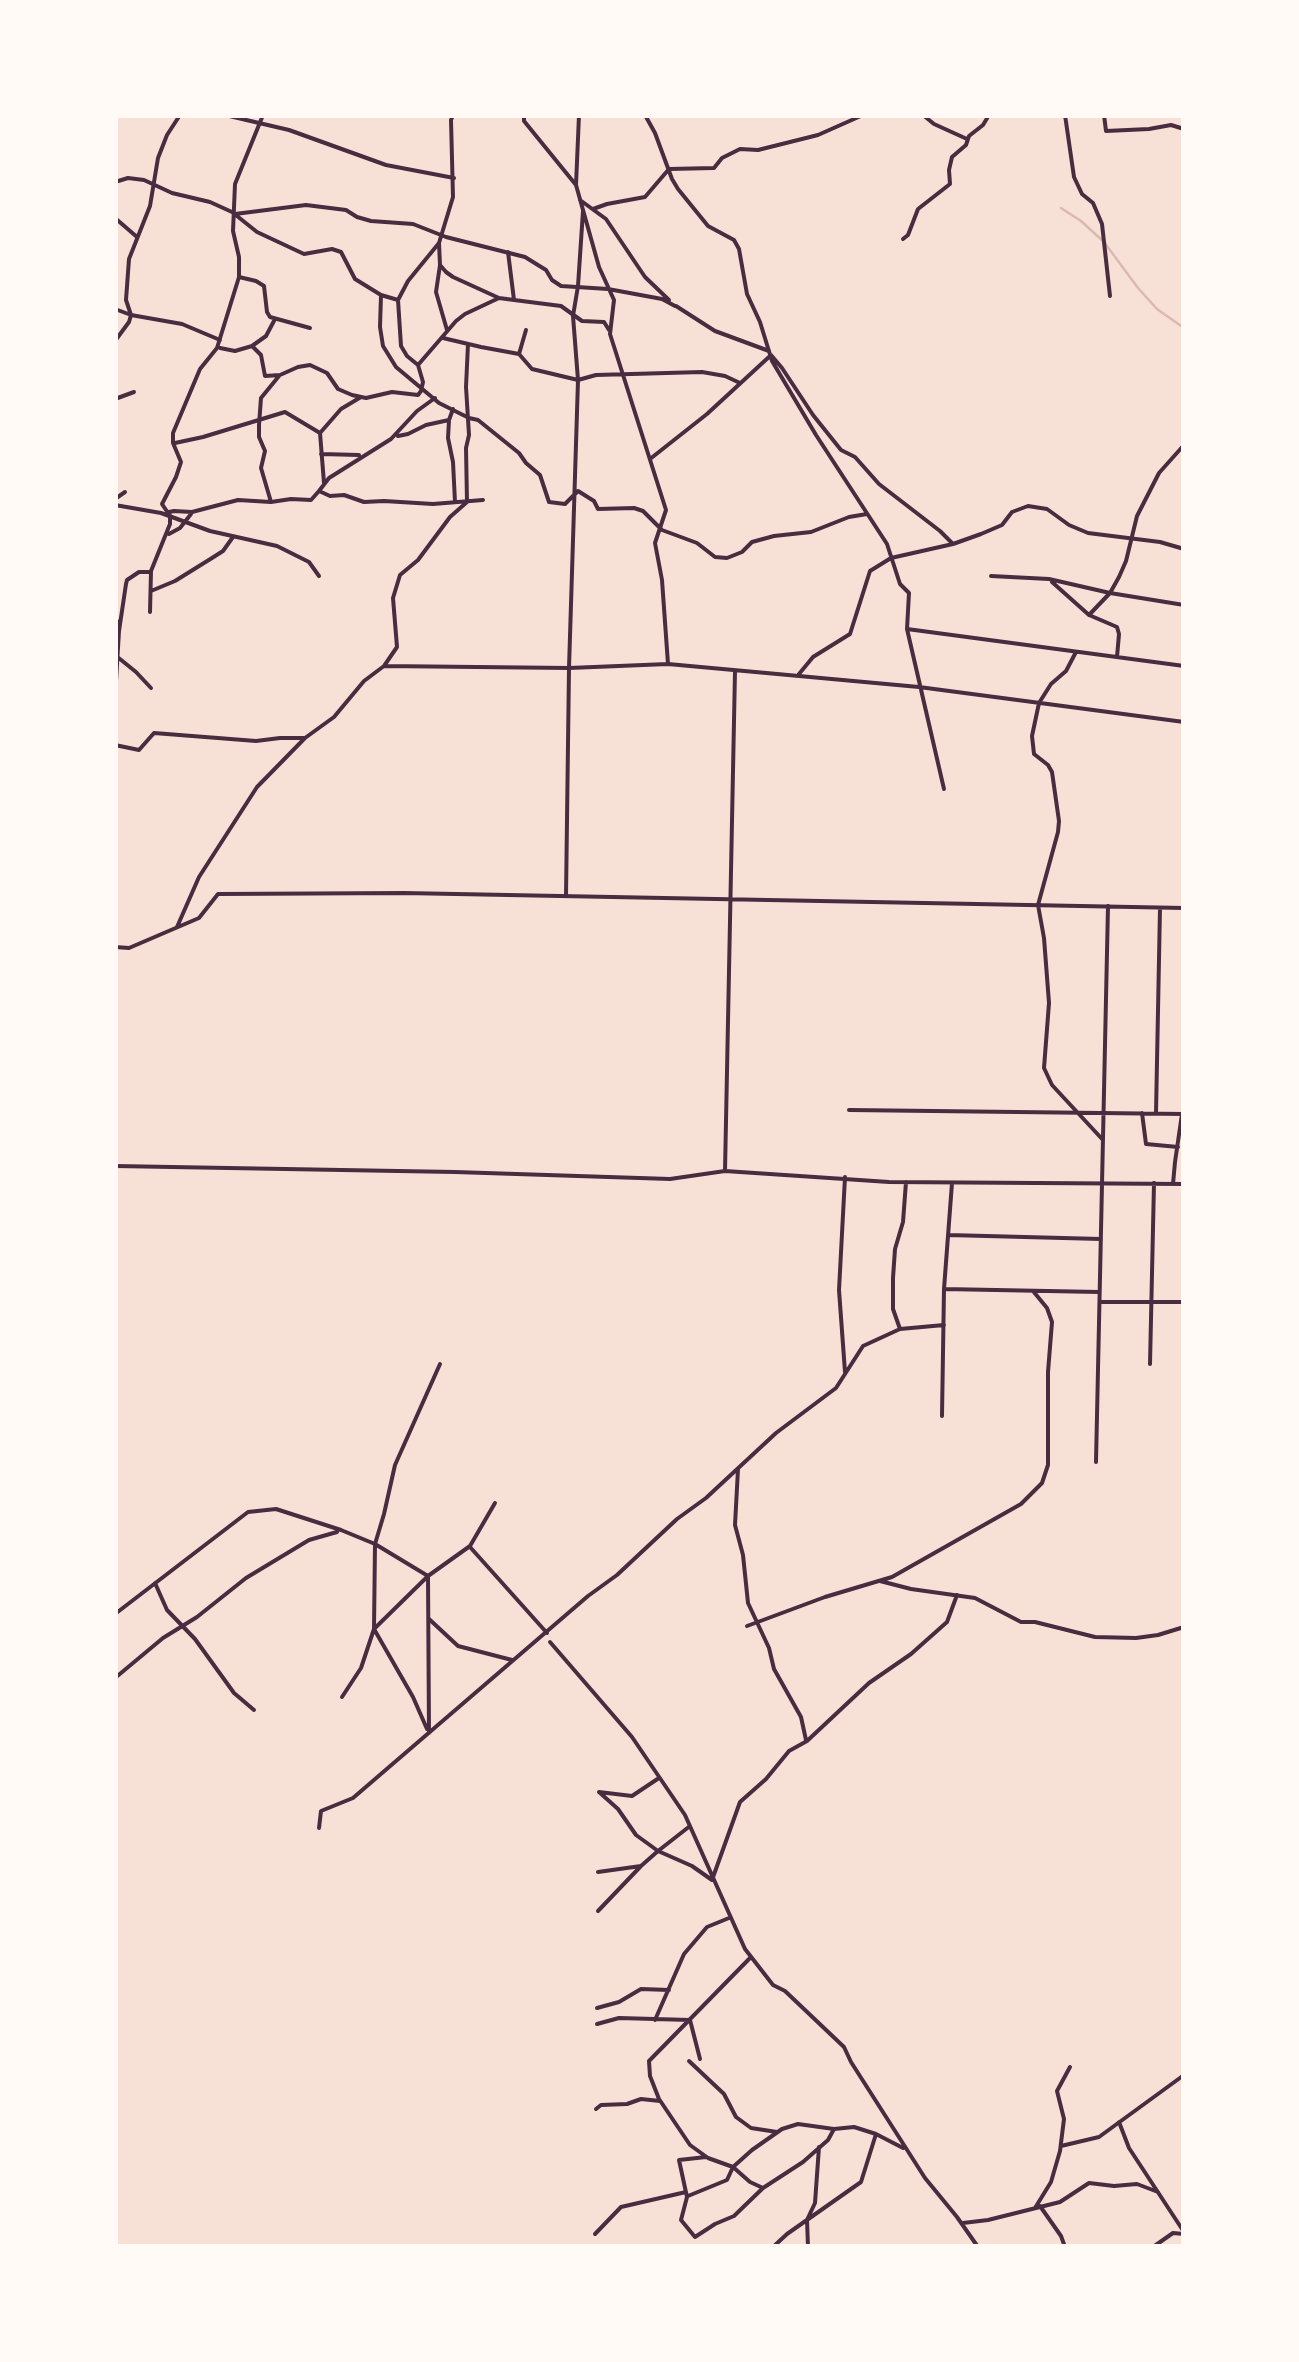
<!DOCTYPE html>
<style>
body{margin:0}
#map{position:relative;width:1299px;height:2362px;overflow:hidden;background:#f7e1d7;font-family:Inter,sans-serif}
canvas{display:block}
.frame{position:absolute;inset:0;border:118px solid #fffaf5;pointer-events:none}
</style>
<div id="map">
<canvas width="1299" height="2362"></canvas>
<div class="frame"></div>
</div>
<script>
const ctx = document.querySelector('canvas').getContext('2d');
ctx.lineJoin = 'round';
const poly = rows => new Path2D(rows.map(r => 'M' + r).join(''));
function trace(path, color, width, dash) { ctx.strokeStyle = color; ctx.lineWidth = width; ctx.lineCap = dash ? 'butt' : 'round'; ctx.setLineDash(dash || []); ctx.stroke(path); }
trace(poly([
 [1061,208,1081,221,1104,242,1138,288,1157,309,1184,328]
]), '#dcb8b0', 2.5);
trace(poly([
 [225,115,289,130,386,165,454,178],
 [524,115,524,121,576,185],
 [579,115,576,185,599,267,614,300,610,334,666,510,655,543,662,580,668,664],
 [645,115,655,133,672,179,678,189,708,226,734,240,739,249,747,294,760,322,772,361,816,435,887,544,900,584,909,593,907,629,944,789],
 [923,115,934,124,967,139],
 [1065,115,1074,177,1082,194,1093,203,1102,224,1110,296],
 [1104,115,1106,131,1149,129,1171,125,1184,129],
 [115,182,128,178,144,180,172,193,210,202,232,212,257,232,304,254,332,249,341,252,355,279,381,295,398,300],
 [580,200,606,219,645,277,669,300],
 [593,209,607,204,645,197,669,169,714,168,722,158,740,149,758,150,818,135,863,115],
 [235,214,306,205,346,210,357,217,371,221,413,224,446,237,525,257,546,270,552,280,561,286,608,289,662,299,675,306],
 [115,218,137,237],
 [903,239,908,235,918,209,950,184,949,170,952,157,966,145,969,136,983,125,989,115],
 [439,243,440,265,436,292,447,330],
 [440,265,446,272,453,277,499,298,514,300,508,252],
 [239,277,256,281,264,286,267,312,270,317,310,328],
 [381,295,380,327,383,346,396,367,439,403,469,418,478,420,519,453,526,463,540,475,549,502,565,504,578,491,594,501,598,509,634,508,643,511,662,530,697,543,715,557,727,558,742,552,752,542,774,536,811,532,849,517,867,514],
 [514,300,561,306,582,321,604,322,609,330],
 [676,306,715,331,769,351],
 [115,309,131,315,182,324,220,340],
 [443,338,481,347,519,354,532,369,578,380,596,375,702,372,725,376,740,383],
 [115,341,129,322,131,315,126,300,129,259,150,206,158,158,167,135,180,115],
 [252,346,261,355,265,376,280,375,298,367,310,365,327,373,338,389,352,395,366,398,392,392,418,395,421,391,423,382,418,365,407,356,401,346,398,300,408,281,439,243,453,197,451,120,453,115],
 [220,348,235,351,252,346,266,336,275,319],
 [519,354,526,330],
 [771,355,782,368,813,415,841,450,855,457,879,484,940,531,953,544],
 [418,365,456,321,465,314,499,298],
 [115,399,134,392],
 [449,420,448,438,453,462,455,502],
 [320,433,341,409,361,397],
 [398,436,408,434,426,425,449,420,453,409],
 [175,443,203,437,285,412,320,433,324,483],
 [321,454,359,455],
 [650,459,707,414,770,356],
 [319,491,329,478,391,439,417,411,435,398],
 [115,499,125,492],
 [271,502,261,468,265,451,259,437,259,425,261,398,279,376],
 [115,505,161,513,210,531,277,546,309,562,319,576],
 [170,516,169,512,174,511,192,512,238,500,271,502,291,499,311,500,319,491,330,496,344,495,364,502,384,501,433,504,483,500],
 [169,534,180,528,191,514],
 [991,576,1049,579,1110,593,1184,605],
 [1052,582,1089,615,1117,627,1119,634,1117,657],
 [151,591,175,581,212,558,223,551,233,537],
 [150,612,151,571,170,524,170,516,162,504,176,477,181,462,173,443,173,433,200,369,217,348,239,277,239,257,233,231,235,184,263,115],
 [1089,615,1110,593,1119,577,1126,561,1137,516,1159,473,1184,445],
 [115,617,119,626],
 [907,629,1184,666],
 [1076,652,1066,671,1051,684,1039,703,1032,736,1034,754,1048,765,1052,772,1059,821,1058,832,1038,905,1044,938,1049,1003,1044,1068,1052,1085,1103,1140],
 [115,655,136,672,151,688],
 [384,666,569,668,668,664,919,687,1184,722],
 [799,674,813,657,850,634,870,571,891,558,953,544,981,534,1002,525,1012,512,1028,506,1047,509,1069,525,1088,533,1160,542,1184,549],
 [115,698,119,631,126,584,127,580,139,572,150,572],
 [115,745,139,750,154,733,256,741,280,738,305,738,334,717,364,681,384,666,397,647,393,598,400,575,418,560,450,517,467,502,466,448,469,435,466,387,468,344],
 [566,896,569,668,578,380,573,316,578,286,583,211],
 [177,927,199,877,257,787,305,738],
 [115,947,129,948,199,918,218,894,404,893,1184,908],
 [849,1110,1184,1114],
 [1142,1113,1146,1144,1178,1147],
 [1156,1113,1160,908],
 [115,1166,455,1172,670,1179,725,1171,889,1182,1184,1184],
 [725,1171,735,671],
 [845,1177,839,1290,845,1372],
 [1173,1184,1175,1162,1182,1114],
 [948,1235,1101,1239],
 [944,1289,1099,1292],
 [1100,1302,1184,1302],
 [900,1329,893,1309,893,1278,895,1249,903,1222,906,1182],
 [1150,1364,1154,1183],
 [942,1416,944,1289,952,1183],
 [1096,1462,1108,906],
 [738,1469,735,1525,743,1555,748,1603,769,1648,774,1669,801,1717,806,1740],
 [470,1547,547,1633],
 [880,1581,911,1589,975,1598,1021,1622,1035,1622,1095,1637,1136,1638,1158,1635,1184,1627],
 [155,1583,167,1610,195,1639,234,1693,254,1710],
 [115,1614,248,1512,276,1509,341,1530,375,1544,428,1576,429,1733],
 [429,1619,458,1646,512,1660],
 [747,1626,825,1597,892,1577,1021,1504,1042,1483,1048,1465,1048,1372,1052,1322,1047,1308,1033,1291],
 [550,1642,632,1737,685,1815,745,1949,773,1985,785,1991,844,2047,851,2062,925,2178,957,2217,978,2247],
 [115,1678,163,1638,197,1617,246,1578,309,1540,337,1532],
 [342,1697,361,1668,374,1629,428,1576,470,1546,495,1503],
 [427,1729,413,1697,374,1629,375,1544,384,1514,395,1465,440,1364],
 [599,1792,618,1809,636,1835,658,1851,690,1826],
 [599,1792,632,1796,659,1778],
 [319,1828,321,1811,353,1798,588,1596,617,1575,677,1519,706,1498,776,1433,836,1388,863,1346,900,1329,944,1325],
 [598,1872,641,1866,658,1851,692,1866,712,1880,740,1802,766,1779,789,1751,807,1741,869,1683,911,1654,947,1622,957,1595],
 [598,1911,641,1866],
 [750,1958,649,2061,650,2076,659,2099,690,2145,708,2158,733,2167,750,2182,763,2188],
 [597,2008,619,2002,641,1989,669,1990],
 [655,2020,684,1954,707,1927,729,1918],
 [597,2024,619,2018,690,2020,700,2059],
 [689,2061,724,2094,736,2117,751,2128,777,2132],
 [596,2109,601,2105,627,2104,641,2099,660,2101],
 [1119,2122,1129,2148,1184,2232],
 [1061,2146,1099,2137,1184,2075],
 [706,2157,679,2160,687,2197,681,2220,695,2237,715,2224,734,2216,763,2188,803,2162,828,2140,834,2129],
 [688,2196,727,2180,733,2167,752,2150,782,2129,798,2124,834,2129,854,2127,876,2134,903,2148],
 [1040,2206,1061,2236,1065,2247],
 [1035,2208,1051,2182,1060,2151,1064,2119,1057,2091,1070,2067],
 [963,2223,988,2220,1060,2202,1089,2183,1114,2186,1137,2184,1158,2192],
 [595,2234,621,2207,686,2192],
 [773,2247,787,2234,861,2182,876,2134],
 [808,2247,807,2220,815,2203,819,2147],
 [1153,2247,1173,2233,1184,2234]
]), '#4a2c40', 4);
</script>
